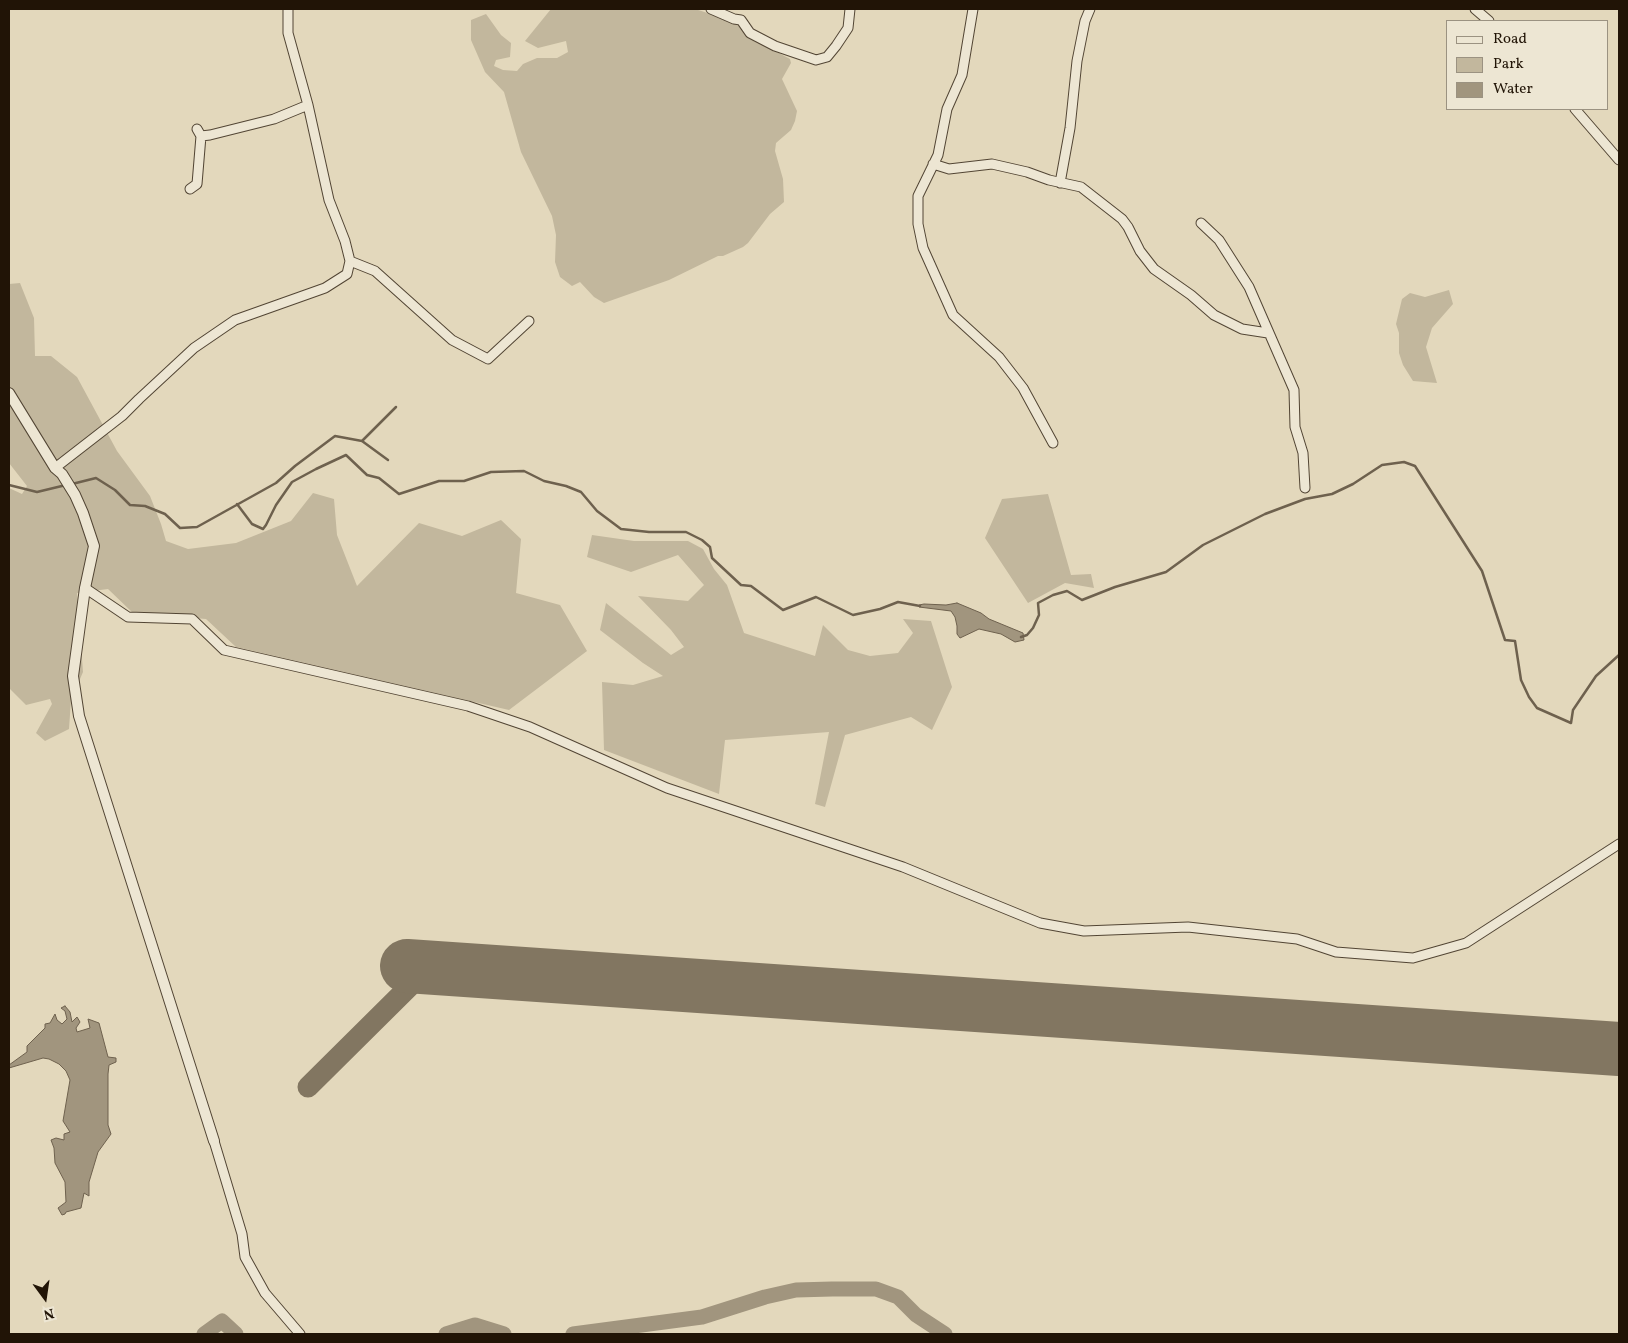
<!DOCTYPE html>
<style>
body{margin:0}
#map{position:relative;width:1628px;height:1343px;overflow:hidden;background:#e3d8bc;font-family:Vollkorn,serif}
canvas{display:block}
.frame{position:absolute;inset:0;border:10px solid #211406;pointer-events:none}
.legend{position:absolute;left:1446px;top:20px;width:162px;height:90px;box-sizing:border-box;background:#ede6d3;border:1px solid #9b9281;margin:0;padding:6px 9px;list-style:none;font-size:15px;color:#211406}
.legend li{display:flex;align-items:center;gap:10px;height:25px}
.legend b{width:25px;border:1px solid #9b9281}
.north{position:absolute;left:20px;top:1273px;width:50px;height:50px;-webkit-text-stroke:4px #ede6d3;paint-order:stroke;rotate:166deg;font-size:14px;font-weight:700;line-height:20px;text-align:center;color:#211406}
.north::after{content:'';display:block;margin:auto;width:18px;height:22px;background:#211406;clip-path:polygon(50% 0,100% 100%,50% 72%,0 100%)}
</style>
<div id="map">
<canvas width="1628" height="1343"></canvas>
<div class="frame"></div>
<ul class="legend">
<li><b style="height:6px;background:#ede6d3"></b>Road</li>
<li><b style="height:14px;background:#c2b79d"></b>Park</li>
<li><b style="height:14px;background:#a1957e"></b>Water</li>
</ul>
<div class="north">N</div>
</div>
<script>
const ctx = document.querySelector('canvas').getContext('2d');
ctx.lineJoin = 'round';
function paint(path, color) { ctx.fillStyle = color; ctx.fill(path, 'evenodd'); }
const poly = rows => new Path2D(rows.map(r => 'M' + r).join(''));
function trace(path, color, width, dash) { ctx.strokeStyle = color; ctx.lineWidth = width; ctx.lineCap = dash ? 'butt' : 'round'; ctx.setLineDash(dash || []); ctx.stroke(path); }
paint(poly([
 [551,9,695,9,739,23,747,36,790,59,791,63,782,79,797,111,795,121,791,130,776,143,775,151,783,179,784,202,770,214,748,243,743,247,723,256,718,256,669,280,604,303,594,297,580,282,572,286,560,277,555,262,556,235,552,216,521,152,504,92,485,72,471,40,471,20,486,14,501,35,511,43,510,57,496,60,494,66,503,70,517,71,523,64,537,58,557,58,568,52,566,41,538,48,525,41],
 [20,283,34,318,35,356,51,356,77,377,117,451,150,496,161,524,166,541,188,549,236,543,291,521,313,493,334,499,337,535,357,586,419,523,462,536,501,520,521,539,516,593,560,605,587,651,509,710,236,647,206,619,133,613,108,589,77,593,83,672,71,700,69,729,45,741,36,733,52,704,50,699,26,705,9,688,9,488,22,494,27,486,9,463,9,284],
 [1449,290,1453,304,1432,328,1426,347,1437,383,1413,381,1403,365,1399,353,1399,333,1396,324,1402,299,1410,293,1425,297],
 [1048,494,1071,575,1091,574,1094,588,1065,583,1028,603,985,538,1002,499],
 [592,535,634,541,688,541,703,549,714,569,727,585,744,633,815,656,823,625,848,650,870,656,898,653,913,633,903,619,931,621,952,687,932,730,911,717,845,735,825,807,815,804,829,732,725,740,719,794,604,750,602,682,633,685,663,676,643,663,600,630,606,603,671,655,684,647,671,630,638,596,688,601,704,585,678,555,631,572,587,557]
]), '#c2b79d');
const water = poly([
 [957,603,981,613,989,619,1023,633,1024,640,1015,642,1001,634,979,629,960,638,957,634,957,626,955,617,951,611,919,607,919,605,924,604,946,605,957,603],
 [65,1006,70,1012,72,1022,77,1017,80,1022,76,1028,77,1032,90,1028,88,1019,99,1023,108,1057,116,1058,116,1062,109,1065,108,1074,108,1125,111,1134,98,1152,89,1182,89,1196,84,1193,81,1208,66,1212,65,1214,62,1215,58,1208,66,1202,65,1182,55,1163,54,1148,51,1140,56,1138,64,1140,64,1134,70,1132,63,1121,70,1080,66,1071,59,1064,49,1059,43,1058,9,1068,9,1065,27,1052,27,1046,45,1028,45,1024,50,1023,55,1014,57,1020,62,1024,67,1019,65,1011,61,1008,65,1006]
]);
paint(water, '#a1957e');
trace(water, '#6e614e', 1);
trace(poly([
 [362,441,396,407],
 [72,484,96,478,115,490,130,505,145,506,165,514,180,528,197,527,276,483,295,466,335,436,362,441,388,460],
 [9,485,37,492,66,485],
 [237,504,252,524,263,529,266,525,276,505,292,482,316,469,346,455,367,475,379,478,399,494,439,481,464,481,491,472,524,471,544,481,566,486,581,492,597,511,621,529,649,532,686,532,702,540,710,547,712,558,741,585,751,586,783,610,816,597,853,615,880,609,898,602,920,606],
 [1021,637,1027,635,1033,628,1039,615,1038,603,1053,595,1067,591,1082,600,1115,587,1166,572,1203,545,1265,514,1305,499,1332,494,1353,484,1382,465,1404,462,1415,466,1482,571,1505,640,1515,641,1521,680,1529,697,1537,708,1571,723,1573,710,1596,676,1619,655]
]), '#6e614e', 2.5);
trace(poly([
 [204,1334,222,1321,236,1334],
 [446,1334,475,1325,504,1334],
 [573,1334,702,1317,765,1297,796,1290,832,1289,876,1289,898,1297,916,1315,945,1334]
]), '#a1957e', 15);
trace(poly([
 [308,1087,429,967]
]), '#827661', 21);
trace(poly([
 [407,966,1619,1049]
]), '#827661', 54);
const minor = poly([
 [711,9,734,19,741,20,750,33,775,46,816,60,827,57,836,46,848,28,850,9],
 [973,9,962,75,947,109,938,155,918,196,918,224,923,248,953,315,999,357,1023,388,1053,443],
 [1475,9,1489,21],
 [1575,109,1619,160],
 [197,129,201,136,210,135,274,119,308,105],
 [933,164,949,169,992,164,1027,172,1049,180,1081,187,1122,219,1128,227,1140,251,1154,269,1191,295,1214,315,1242,329,1268,333],
 [1060,183,1070,128,1077,61,1085,21,1090,9],
 [190,189,197,184,201,136],
 [1201,223,1219,240,1249,287,1294,390,1295,427,1303,453,1305,488],
 [350,261,375,271,452,340,488,359,529,321],
 [55,468,122,416,139,399,194,348,235,320,325,288,347,274,350,261,345,241,329,200,308,105,288,33,288,9],
 [85,588,128,617,192,619,224,650,468,706,530,727,667,788,903,867,1040,923,1084,931,1188,927,1297,939,1336,952,1413,958,1466,943,1619,844],
 [214,1141,242,1234,245,1257,265,1293,300,1334]
]);
const tertiary = poly([
 [9,393,55,468,62,474,75,495,83,513,94,546,85,588,73,676,79,716,214,1141]
]);
trace(minor, '#524534', 11);
trace(tertiary, '#524534', 12);
trace(minor, '#ede6d3', 9);
trace(tertiary, '#ede6d3', 10);
</script>
